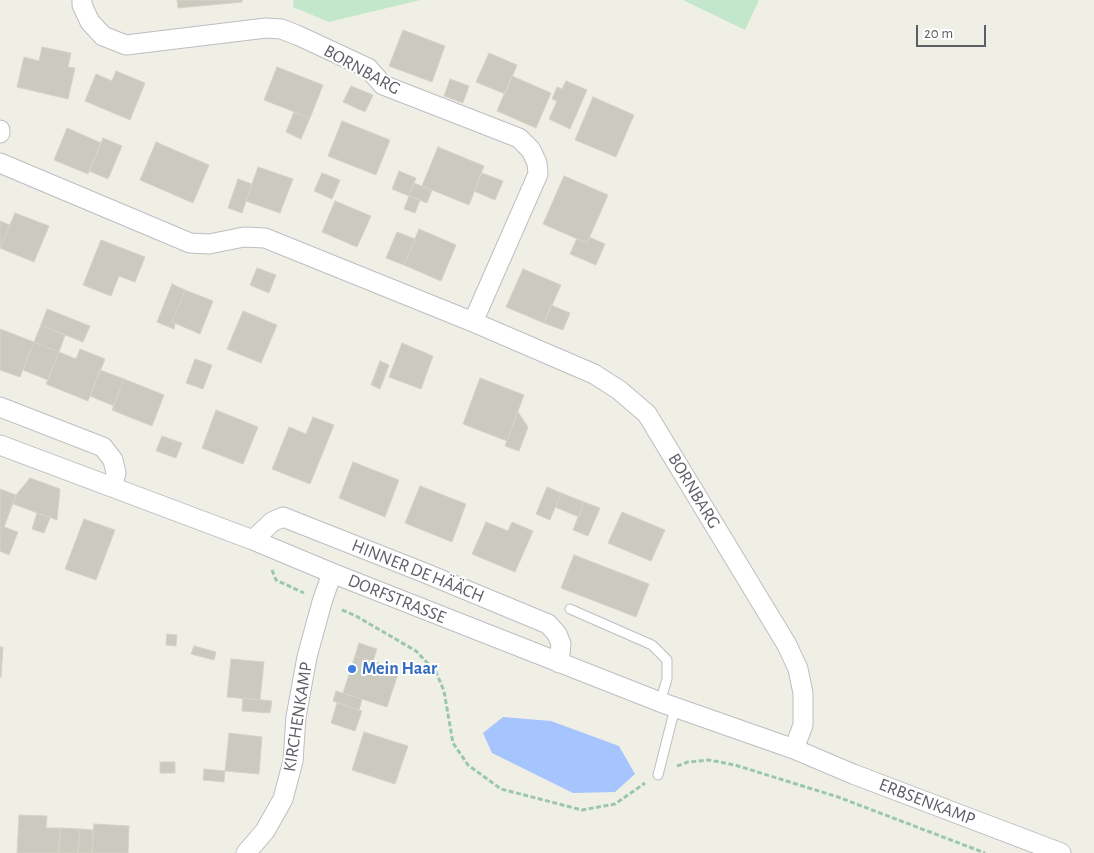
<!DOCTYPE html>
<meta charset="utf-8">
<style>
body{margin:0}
#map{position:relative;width:1094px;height:853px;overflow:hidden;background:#efefe5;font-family:"Alegreya Sans",sans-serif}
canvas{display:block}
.scale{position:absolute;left:916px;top:25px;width:70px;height:22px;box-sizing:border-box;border:2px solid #5d5f66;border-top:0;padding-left:6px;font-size:15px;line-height:18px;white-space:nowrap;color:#5d5f66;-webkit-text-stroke:4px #fff;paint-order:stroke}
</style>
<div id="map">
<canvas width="1094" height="853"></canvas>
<div class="scale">20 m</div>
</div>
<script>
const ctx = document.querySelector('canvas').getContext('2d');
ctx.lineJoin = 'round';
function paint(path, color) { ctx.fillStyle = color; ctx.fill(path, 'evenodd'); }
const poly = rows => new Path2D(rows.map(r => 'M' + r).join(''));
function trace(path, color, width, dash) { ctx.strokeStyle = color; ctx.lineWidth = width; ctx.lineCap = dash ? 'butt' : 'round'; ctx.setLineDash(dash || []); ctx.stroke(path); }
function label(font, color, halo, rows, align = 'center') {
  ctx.font = font + ' "Alegreya Sans",sans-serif'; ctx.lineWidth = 4; ctx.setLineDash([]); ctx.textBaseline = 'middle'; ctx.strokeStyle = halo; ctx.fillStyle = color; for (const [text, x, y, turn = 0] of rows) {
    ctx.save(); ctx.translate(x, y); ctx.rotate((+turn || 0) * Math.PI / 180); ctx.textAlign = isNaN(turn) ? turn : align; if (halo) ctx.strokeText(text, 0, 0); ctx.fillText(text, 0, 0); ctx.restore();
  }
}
paint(poly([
 [294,0,420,0,329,22,293,7],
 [683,0,759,0,745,30]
]), '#c2e7ca');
paint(poly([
 [503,717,551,721,619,746,635,774,615,792,573,793,492,753,483,733]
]), '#a6c4fe');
const building = poly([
 [177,0,242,0,242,2,178,8,177,0],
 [403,30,445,46,432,82,389,66,403,30],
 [42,47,71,53,68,67,75,68,68,99,17,87,24,57,39,61,42,47],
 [489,53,517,65,505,94,476,82,489,53],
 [277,67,323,85,310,118,264,100,277,67],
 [116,71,145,83,130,120,85,101,96,74,112,81,116,71],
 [512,76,551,93,536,128,497,111,512,76],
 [450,79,469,86,463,103,444,96,450,79],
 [566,81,587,90,570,129,549,119,557,101,552,99,557,87,562,89,566,81],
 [351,86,373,95,365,112,343,102,351,86],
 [593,97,634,115,616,157,575,140,593,97],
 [294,112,310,118,301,139,286,132,294,112],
 [342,121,390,140,376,175,328,156,342,121],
 [67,128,101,143,88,174,54,160,67,128],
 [103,138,122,146,108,179,89,171,103,138],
 [156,142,209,165,193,203,140,180,156,142],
 [438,147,484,166,469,205,422,186,438,147],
 [258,167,293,179,280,213,246,201,258,167],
 [399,171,416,178,409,196,392,189,399,171],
 [322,173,340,180,332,199,314,191,322,173],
 [482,173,503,181,495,200,474,191,482,173],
 [564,176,608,195,587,243,543,224,564,176],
 [238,179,252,184,242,213,228,208,238,179],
 [414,183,432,190,427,203,409,196,414,183],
 [409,196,420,200,415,213,404,209,409,196],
 [335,201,371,216,357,247,322,232,335,201],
 [15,213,49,226,34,262,0,248,15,213],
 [0,221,10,225,0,249,0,221],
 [419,229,456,245,441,281,404,265,419,229],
 [397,232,415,239,404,265,386,258,397,232],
 [589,237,605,244,596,265,570,254,577,238,587,243,589,237],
 [101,240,145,257,135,282,119,276,111,296,83,285,101,240],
 [257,268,276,275,269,293,250,285,257,268],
 [523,269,561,285,544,323,506,307,523,269],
 [172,284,185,290,172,322,175,324,174,329,157,322,172,284],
 [185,290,213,301,200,334,172,322,185,290],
 [551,305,570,313,563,330,544,323,551,305],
 [47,309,90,326,83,342,41,325,47,309],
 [243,311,277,325,261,363,227,349,243,311],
 [41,325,65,335,59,352,34,342,41,325],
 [0,329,34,342,20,377,0,370,0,329],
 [34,342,59,352,48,380,23,370,34,342],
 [402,343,433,356,421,389,389,377,402,343],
 [80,349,105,359,88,401,46,384,59,352,76,359,80,349],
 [195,359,212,365,203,389,186,383,195,359],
 [380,361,389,365,380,389,371,385,380,361],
 [100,370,124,379,114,406,90,396,100,370],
 [480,378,524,395,507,441,463,424,480,378],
 [124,379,164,395,152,426,112,410,124,379],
 [216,410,258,427,243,464,202,448,216,410],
 [518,412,528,427,519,451,505,446,518,412],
 [313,417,334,425,310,484,272,469,289,427,306,434,313,417],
 [162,436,182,443,176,458,156,451,162,436],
 [353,462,399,480,385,517,339,498,353,462],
 [30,478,60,489,57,520,13,504,16,495,30,478],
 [420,486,466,504,452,542,405,523,420,486],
 [547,487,561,493,550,520,536,514,547,487],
 [0,489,16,495,4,527,18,532,9,555,0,551,0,489],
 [561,493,584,502,579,517,555,507,561,493],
 [584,502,600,508,588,536,573,530,584,502],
 [622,512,665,530,651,561,608,543,622,512],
 [37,513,50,518,44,533,32,529,37,513],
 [84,519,115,530,96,580,65,569,84,519],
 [486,522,508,531,512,522,533,531,515,572,472,554,486,522],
 [574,555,649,584,636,617,561,588,574,555],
 [167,634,177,635,176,646,166,645,167,634],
 [359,643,377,649,373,661,355,656,359,643],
 [194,646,216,652,214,660,191,654,194,646],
 [0,647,3,647,1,677,0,677,0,647],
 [355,656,382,664,381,669,398,674,387,707,343,693,355,656],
 [231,659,264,662,260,700,227,697,231,659],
 [336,691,362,699,359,710,333,701,336,691],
 [243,698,272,701,270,713,242,711,243,698],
 [337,703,362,711,355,731,331,723,337,703],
 [364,732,408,746,395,784,352,770,364,732],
 [229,733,262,737,259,774,225,771,229,733],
 [160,762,175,762,175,773,160,773,160,762],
 [204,769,225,771,224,782,203,780,204,769],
 [19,815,47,816,46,828,60,828,59,853,17,853,19,815],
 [94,824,129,826,128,853,92,853,94,824],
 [60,828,80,829,78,853,59,853,60,828],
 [80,829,93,830,92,853,78,853,80,829]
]);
paint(building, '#cacac1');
trace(building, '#d4d3c4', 1);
const lane = poly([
 [570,609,652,645,667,660,667,679,660,702],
 [658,775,675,708]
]);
const street = poly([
 [82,0,82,5,90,22,103,36,126,45,266,28,281,29,297,35,368,68,383,85,519,138,531,150,537,163,538,174,473,322],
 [0,130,0,133],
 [0,163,190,243,209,244,244,237,265,238,473,322,594,374,619,390,647,414,787,645,798,669,803,693,803,725,794,749],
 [0,407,103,447,113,460,116,473,112,487],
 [0,445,253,540,332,573,660,702,794,749,853,774,1061,853],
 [253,540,272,522,283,517,425,573,548,624,557,634,561,644,559,663],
 [246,853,265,831,283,799,293,761,296,717,307,657,322,602,332,573]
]);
trace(lane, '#bdbdc4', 11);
trace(street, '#bdbdc4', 21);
trace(poly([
 [272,570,276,580,304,593],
 [342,610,356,616,416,651,436,672,444,691,453,743,468,765,501,789,582,810,615,804,645,783],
 [677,766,688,762,709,760,735,765,838,797,985,853]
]), '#9bc7b2', 3, [5, 2.5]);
trace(lane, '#fff', 9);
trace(street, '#fff', 19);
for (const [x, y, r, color] of [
 [352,669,5,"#3f7fe0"]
]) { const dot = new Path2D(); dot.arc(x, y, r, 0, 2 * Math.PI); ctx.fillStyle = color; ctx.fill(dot); trace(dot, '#fff', 2); }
label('18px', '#5d5f66', '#fff', [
 ["BORNBARG",362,70,29],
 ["BORNBARG",694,491,59],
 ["HINNER DE HÄÄCH",418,571,22],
 ["DORFSTRASSE",397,599,22],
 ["KIRCHENKAMP",298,717,-81],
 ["ERBSENKAMP",927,802,21]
]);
label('bold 18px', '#366cbe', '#fff', [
 ["Mein Haar",362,669]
], 'left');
</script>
